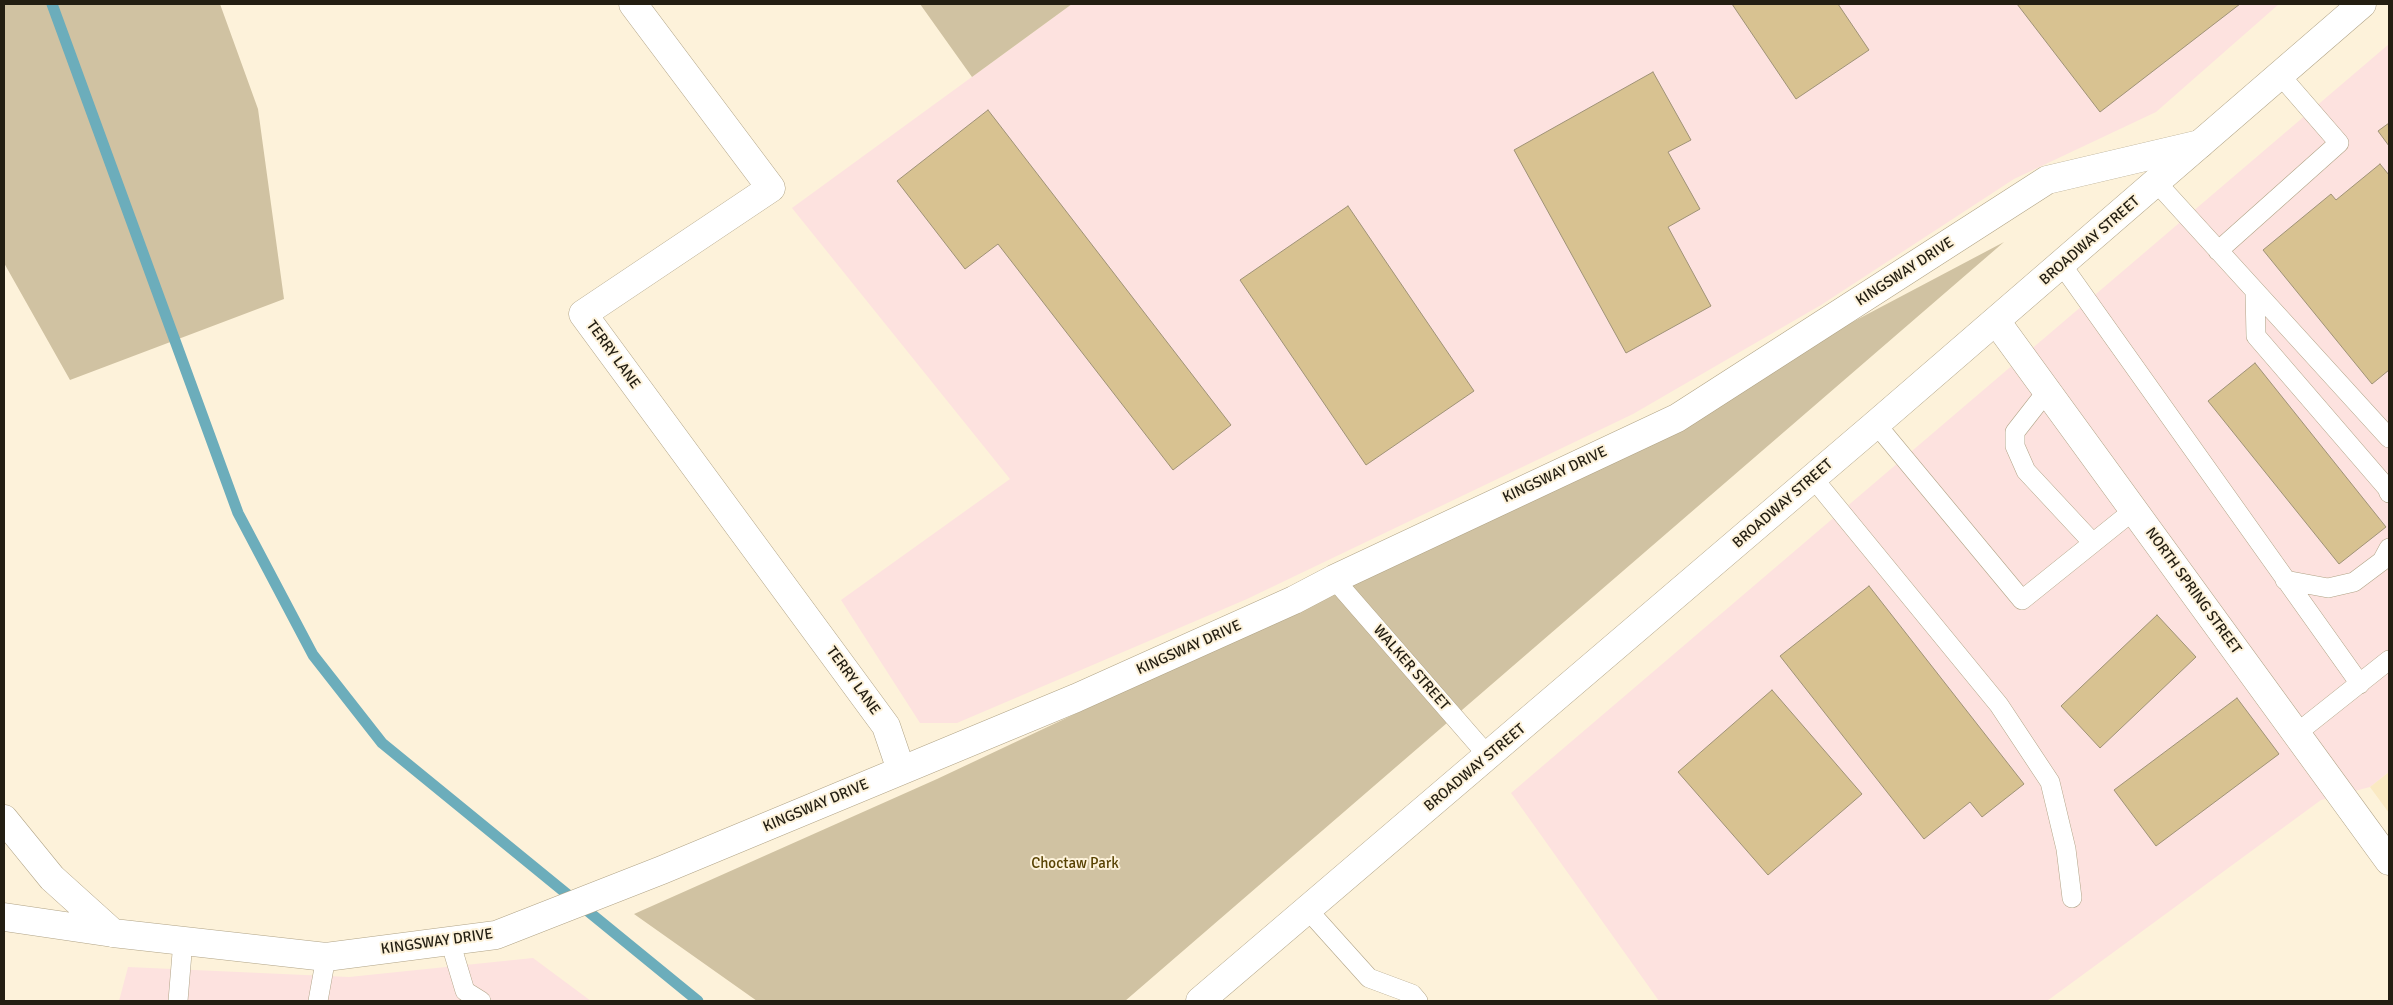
<!DOCTYPE html>
<style>
body{margin:0}
#map{position:relative;width:2393px;height:1005px;overflow:hidden;background:#fdf2da;font-family:Signika,sans-serif}
canvas{display:block}
.frame{position:absolute;inset:0;border:5px solid #231e12;pointer-events:none}
</style>
<div id="map">
<canvas width="2393" height="1005"></canvas>
<div class="frame"></div>
</div>
<script>
const ctx = document.querySelector('canvas').getContext('2d');
ctx.lineJoin = 'round';
function paint(path, color) { ctx.fillStyle = color; ctx.fill(path, 'evenodd'); }
const poly = rows => new Path2D(rows.map(r => 'M' + r).join(''));
function trace(path, color, width, dash) { ctx.strokeStyle = color; ctx.lineWidth = width; ctx.lineCap = dash ? 'butt' : 'round'; ctx.setLineDash(dash || []); ctx.stroke(path); }
function label(font, color, halo, rows, align = 'center') {
  ctx.font = font + ' Signika,sans-serif'; ctx.lineWidth = 4; ctx.setLineDash([]); ctx.textBaseline = 'middle'; ctx.strokeStyle = halo; ctx.fillStyle = color; for (const [text, x, y, turn = 0] of rows) {
    ctx.save(); ctx.translate(x, y); ctx.rotate((+turn || 0) * Math.PI / 180); ctx.textAlign = isNaN(turn) ? turn : align; if (halo) ctx.strokeText(text, 0, 0); ctx.fillText(text, 0, 0); ctx.restore();
  }
}
paint(poly([
 [1072,4,2279,4,2156,112,2014,179,1821,305,1633,414,1247,599,957,723,920,723,841,600,1010,479,792,208],
 [2389,44,2389,772,2370,787,2321,800,2047,1001,1659,1001,1511,793],
 [533,958,591,1001,119,1001,128,967,349,977]
]), '#fde2df');
paint(poly([
 [2389,772,2389,813,2370,787]
]), '#fae9c3');
paint(poly([
 [4,4,220,4,258,109,284,299,70,380,4,263],
 [920,4,1072,4,972,77],
 [2004,242,1125,1001,757,1001,634,914,937,779,1404,559]
]), '#d0c2a2');
trace(poly([
 [52,4,238,513,313,655,382,743,698,1001]
]), '#6cadbb', 11);
const building = poly([
 [1732,4,1838,4,1869,50,1796,99,1732,4],
 [2017,4,2240,4,2100,112,2017,4],
 [1653,72,1691,140,1668,152,1700,209,1668,227,1711,306,1626,353,1514,150,1653,72],
 [988,110,1231,425,1173,470,998,244,965,269,897,181,988,110],
 [2389,123,2389,146,2378,131,2389,123],
 [2380,164,2389,175,2389,370,2372,384,2263,250,2331,194,2336,200,2380,164],
 [1348,206,1474,391,1366,465,1240,280,1348,206],
 [2255,363,2386,527,2339,564,2208,401,2255,363],
 [1869,586,2024,784,1982,817,1970,802,1924,839,1780,656,1869,586],
 [2157,615,2196,657,2100,748,2061,706,2157,615],
 [1772,690,1862,794,1768,875,1678,772,1772,690],
 [2237,698,2279,754,2156,846,2114,790,2237,698]
]);
paint(building, '#d8c291');
trace(building, '#a09377', 1);
const service = poly([
 [2157,183,2389,438],
 [2218,251,2339,143,2280,75],
 [2062,265,2360,684],
 [2255,292,2256,336,2387,488,2389,493],
 [2047,391,2015,432,2015,446,2026,471,2093,543],
 [1876,424,2022,600,2134,510],
 [1813,478,1999,705,2050,782,2066,849,2072,898],
 [1334,579,1489,757],
 [2285,580,2328,588,2354,582,2382,561,2389,548],
 [2297,733,2389,660],
 [1307,909,1369,978,1412,994,1418,1001],
 [450,941,465,991,481,1001],
 [178,1001,183,941],
 [318,1001,326,957]
]);
const minor = poly([
 [633,4,771,188,583,314,886,726,901,770],
 [1996,321,2389,861],
 [4,819,52,878,113,933],
 [4,917,113,933,326,957,496,935,662,870,1076,698,1294,600,1334,579,1677,418,2047,180,2200,144]
]);
const secondary = poly([
 [1200,1001,1876,424,2362,4]
]);
trace(service, '#b0a386', 20);
trace(minor, '#b0a386', 29);
trace(secondary, '#b0a386', 29);
trace(service, '#fff', 19);
trace(minor, '#fff', 28);
trace(secondary, '#fff', 28);
label('15px', '#231e12', '#fdf2da', [
 ["BROADWAY STREET",2090,241,-41],
 ["KINGSWAY DRIVE",1905,272,-33],
 ["TERRY LANE",613,355,54],
 ["KINGSWAY DRIVE",1555,475,-25],
 ["BROADWAY STREET",1783,504,-41],
 ["NORTH SPRING STREET",2193,591,54],
 ["KINGSWAY DRIVE",1189,648,-24],
 ["WALKER STREET",1411,668,49],
 ["TERRY LANE",853,681,54],
 ["BROADWAY STREET",1475,768,-40],
 ["KINGSWAY DRIVE",816,806,-23],
 ["KINGSWAY DRIVE",437,942,-8]
]);
label('15px', '#584202', '#fdf2da', [
 ["Choctaw Park",1075,864]
]);
</script>
